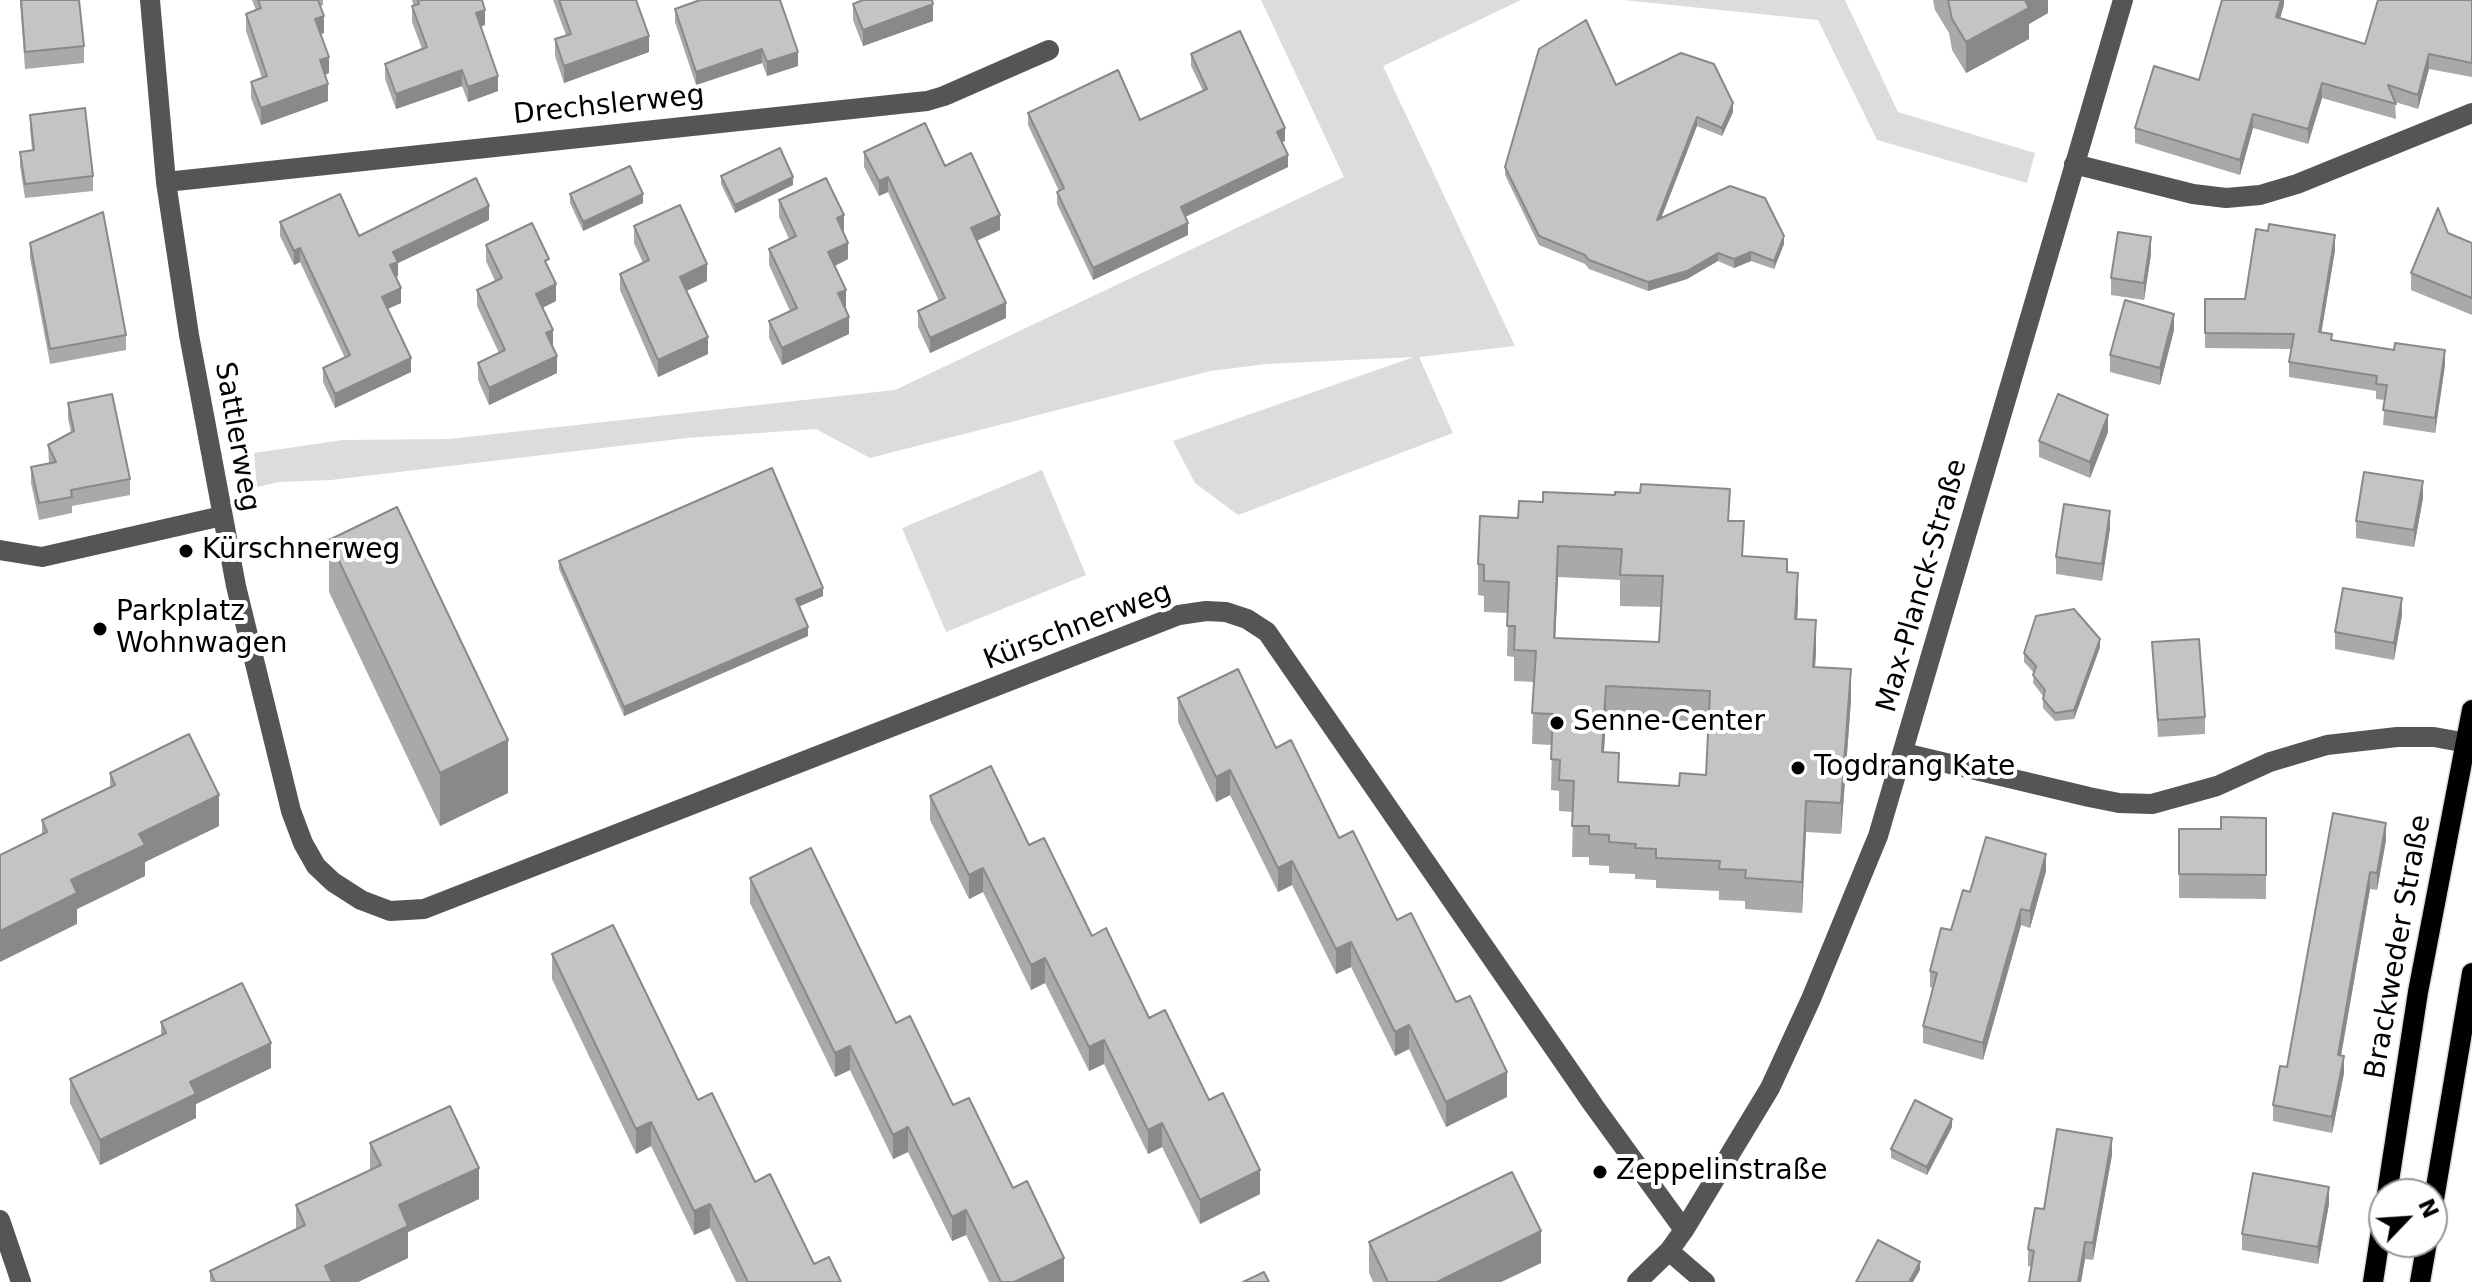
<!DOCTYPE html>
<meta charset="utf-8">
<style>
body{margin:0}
#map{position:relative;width:2472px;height:1282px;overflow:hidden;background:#fff;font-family:"DejaVu Sans",sans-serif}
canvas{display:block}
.north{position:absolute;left:2368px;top:1178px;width:80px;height:80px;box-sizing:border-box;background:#fff;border:2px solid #999;border-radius:50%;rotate:65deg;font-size:22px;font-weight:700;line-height:32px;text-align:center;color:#000}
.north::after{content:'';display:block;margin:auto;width:28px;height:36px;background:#000;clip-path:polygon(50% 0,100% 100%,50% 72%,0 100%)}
</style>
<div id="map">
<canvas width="2472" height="1282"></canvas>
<div class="north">N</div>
</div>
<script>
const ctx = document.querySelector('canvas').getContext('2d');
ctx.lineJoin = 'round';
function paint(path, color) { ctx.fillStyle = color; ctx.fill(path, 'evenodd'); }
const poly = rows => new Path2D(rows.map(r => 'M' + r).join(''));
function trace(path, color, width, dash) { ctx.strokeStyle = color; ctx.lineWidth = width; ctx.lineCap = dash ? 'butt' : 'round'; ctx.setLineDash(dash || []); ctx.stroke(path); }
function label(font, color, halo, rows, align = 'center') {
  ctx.font = font + ' "DejaVu Sans",sans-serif'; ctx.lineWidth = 8; ctx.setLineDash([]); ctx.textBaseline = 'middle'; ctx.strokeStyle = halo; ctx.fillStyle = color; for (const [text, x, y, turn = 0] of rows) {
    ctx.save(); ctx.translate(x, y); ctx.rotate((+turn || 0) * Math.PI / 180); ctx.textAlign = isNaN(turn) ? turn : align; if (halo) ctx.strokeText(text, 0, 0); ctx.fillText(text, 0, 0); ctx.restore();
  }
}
paint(poly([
 [1261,0,1521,0,1383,66,1515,346,1419,357,1453,433,1238,515,1195,483,1173,441,1414,357,1267,364,1210,371,870,458,816,429,687,438,331,480,279,482,257,487,254,453,343,440,449,439,895,390,1344,177],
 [1623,0,1845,0,1898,112,2035,153,2027,183,1877,140,1818,20],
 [1042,470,1086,575,946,632,902,528]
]), '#dcdcdc');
const major = poly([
 [2387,1194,2418,992,2472,710],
 [2432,1211,2472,973],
 [2373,1282,2384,1211],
 [2420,1282,2427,1242]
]);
trace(major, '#dbdbdb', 23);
trace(poly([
 [150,0,166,182,189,335,236,586,291,811,303,843,316,866,333,882,361,900,390,911,424,909,1179,615,1206,611,1226,612,1247,619,1267,632,1594,1106,1684,1230],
 [2074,164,2193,194,2226,198,2260,195,2297,184,2472,113],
 [166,182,927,101,944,96,1049,50],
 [0,550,42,557,222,516],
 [1904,753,2089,797,2119,803,2152,804,2217,786,2270,762,2327,745,2397,737,2434,737,2472,744],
 [0,1220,21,1282],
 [1669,1251,1705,1282],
 [1637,1282,1669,1251,1684,1230,1770,1088,1811,999,1878,836,2123,0]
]), '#555', 20);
trace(major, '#000', 20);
paint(poly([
 [20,0,79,0,84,46,84,63,25,69],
 [252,0,323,0,323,5,321,6,324,33,321,34,329,73,325,75,328,101,261,125,251,98,251,82,262,78,246,31,246,14,256,10],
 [412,0,483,0,482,0,485,25,481,27,498,91,468,102,462,86,396,109,385,79,385,64,422,49,412,22,412,6,414,6],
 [553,0,636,0,649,52,564,83,555,56,555,39,566,35],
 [1933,0,2048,0,2048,13,2029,24,2029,39,1966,73,1952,50,1949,33,1935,10],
 [2284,0,2280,18,2365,44,2472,0,2472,77,2429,69,2418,109,2395,102,2396,119,2322,98,2308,144,2253,128,2240,175,2135,143,2135,128,2199,80],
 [853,4,933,21,863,46,853,20],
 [675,9,798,66,767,76,762,63,696,85,675,22],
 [1191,54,1285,141,1282,142,1288,167,1185,217,1188,235,1093,280,1057,204,1057,192,1059,191,1028,125,1028,113,1140,120,1203,91,1191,66],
 [1616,85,1733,112,1722,136,1697,126,1661,218,1784,244,1774,269,1751,261,1734,268,1718,261,1687,279,1648,291,1589,269,1585,264,1539,245,1505,175,1505,167],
 [30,115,93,176,93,191,25,198,20,166,20,152,32,150,30,129],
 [864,152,945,166,1000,230,977,241,1006,318,930,353,918,327,918,311,939,301,888,192,879,196,864,167],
 [721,176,793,185,735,213,721,184],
 [570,194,643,203,583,231,570,203],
 [779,200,844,231,843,232,848,259,835,266,846,306,849,334,782,365,769,338,769,321,790,311,769,265,769,249,789,239,779,217],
 [489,220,398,263,398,276,396,277,401,303,388,309,411,372,335,408,323,382,323,368,345,358,300,262,294,265,280,236,280,222,359,236],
 [634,226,707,281,686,291,708,354,658,377,620,290,620,274,643,263,634,243],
 [2448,233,2472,243,2472,315,2411,290,2411,273],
 [30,243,126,335,126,350,50,364,30,258],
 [486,245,549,270,556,301,542,308,552,346,557,373,489,405,478,380,478,363,499,353,477,306,477,290,495,281,486,261],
 [2335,250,2321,333,2332,340,2445,365,2435,433,2383,425,2385,400,2376,399,2376,391,2289,377,2289,362,2291,349,2205,348,2205,299,2245,299],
 [2151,254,2144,300,2111,295,2111,278],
 [2174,330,2160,385,2110,372,2110,355],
 [68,403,130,479,130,495,72,506,72,513,39,520,31,483,31,467,49,464,48,445,71,432,68,419],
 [2108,432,2090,478,2039,457,2039,441],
 [2423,498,2414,547,2356,538,2356,521],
 [1543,502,1730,521,1743,556,1787,573,1798,604,1797,619,1816,651,1815,667,1851,700,1841,834,1806,832,1802,913,1745,909,1745,901,1719,900,1719,891,1656,888,1656,880,1635,879,1635,874,1609,873,1609,866,1589,865,1589,857,1572,857,1573,812,1559,811,1559,791,1551,790,1552,745,1532,744,1534,682,1514,681,1514,657,1507,656,1508,613,1484,612,1484,596,1478,595,1478,564,1518,518],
 [1558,577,1620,580,1620,606,1661,607,1659,642,1555,638],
 [1606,717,1709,722,1706,775,1679,786,1619,783,1604,752],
 [2110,528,2102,581,2056,574,2056,557],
 [329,540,508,793,440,826,329,592],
 [559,561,823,596,799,606,808,636,624,716,559,569],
 [2402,615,2394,660,2335,649,2335,632],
 [2152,642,2205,717,2205,734,2158,737],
 [2100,647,2074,719,2055,721,2043,708,2043,696,2033,683,2034,673,2024,662,2024,653],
 [1178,698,1276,748,1397,920,1456,1002,1507,1097,1446,1127,1409,1049,1395,1056,1351,967,1336,974,1292,885,1278,892,1230,795,1216,802,1178,722],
 [110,773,219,826,145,862,145,876,77,909,77,924,42,835,42,820,110,787],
 [930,796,1029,845,1092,936,1209,1100,1260,1194,1200,1224,1162,1147,1148,1154,1104,1064,1089,1071,1045,983,1031,990,983,892,969,899,930,820],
 [2333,813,2386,840,2377,890,2370,889,2341,1056,2344,1073,2332,1133,2273,1121,2273,1105,2287,1067],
 [2266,818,2266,899,2179,898,2179,829,2221,829],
 [2046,871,2030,928,2021,925,1983,1060,1923,1043,1923,1026,1933,988,1930,987,1930,971,1970,892],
 [750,878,896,1023,1013,1188,1064,1282,989,1282,966,1235,952,1241,908,1152,893,1159,850,1070,835,1077,750,903],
 [552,954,698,1100,814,1264,841,1282,736,1282,710,1228,694,1235,651,1146,636,1154,552,979],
 [161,1022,271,1068,196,1104,196,1118,100,1165,70,1103,70,1079,161,1035],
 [1952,1127,1927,1175,1891,1158,1891,1149],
 [370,1143,479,1199,408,1232,408,1258,358,1282,210,1282,210,1271,296,1229,296,1205,370,1170],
 [2112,1155,2093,1260,2085,1259,2081,1282,2029,1282,2031,1267,2028,1266,2028,1249,2044,1209],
 [2329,1204,2318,1264,2242,1250,2242,1234],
 [1369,1242,1541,1263,1501,1282,1373,1282,1369,1273]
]), '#a9a9a9');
paint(poly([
 [2023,0,2048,0,2048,13,2029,24,2029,39,1966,73,1966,42],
 [2281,0,2284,0,2284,5,2276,32,2276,17],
 [933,4,933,21,863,46,863,30],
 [485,10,485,25,476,28,476,13],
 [324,16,324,33,315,36,315,19],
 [649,36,649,52,564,83,564,66],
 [762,49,762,63,696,85,696,72],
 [798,52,798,66,767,76,767,62],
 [2429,54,2429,69,2418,109,2418,95],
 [329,57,329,73,320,77,320,60],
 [462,70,462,86,396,109,396,94],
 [498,76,498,91,468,102,468,87],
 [2322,83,2322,98,2308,144,2308,129],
 [328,84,328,101,261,125,261,108],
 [1733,103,1733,112,1722,136,1722,128],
 [2253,114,2253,128,2240,175,2240,160],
 [1697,117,1697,126,1657,229,1657,220],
 [1285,128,1285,141,1277,144,1277,132],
 [1288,155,1288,167,1181,219,1181,207],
 [793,177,793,185,735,213,735,205],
 [888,177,888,192,879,196,879,181],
 [643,194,643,203,583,231,583,222],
 [489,206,489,220,398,263,398,276,390,279,390,265,393,252],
 [844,215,844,231,837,235,837,218],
 [1000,215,1000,230,971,243,971,228],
 [1188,223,1188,235,1093,280,1093,268],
 [2335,235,2335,250,2319,347,2319,332],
 [1784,236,1784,244,1774,269,1774,261],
 [2151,237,2151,254,2144,300,2144,283],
 [848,243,848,259,828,269,828,252],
 [300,248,300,262,294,265,294,251],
 [1751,252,1751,261,1734,268,1734,259],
 [1718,253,1718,261,1687,279,1648,291,1648,282],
 [707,264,707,281,680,294,680,277],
 [556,284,556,301,536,311,536,294],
 [401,288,401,303,382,311,382,297],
 [846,290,846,306,838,310,838,293],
 [1006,303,1006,318,930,353,930,338],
 [2174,314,2174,330,2160,385,2160,368],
 [849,317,849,334,782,365,782,348],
 [553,330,553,346,546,333],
 [708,337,708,354,658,377,658,360],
 [2445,350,2445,365,2435,433,2435,418],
 [557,356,557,373,489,405,489,388],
 [411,358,411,372,335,408,335,394],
 [2108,415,2108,432,2090,478,2090,462],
 [2423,481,2423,498,2414,547,2414,530],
 [2110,511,2110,528,2102,581,2102,564],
 [1558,546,1558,577,1554,669,1554,638],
 [1798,573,1798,604,1795,650,1795,619],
 [823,588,823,596,796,608,796,599],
 [2402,598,2402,615,2394,660,2394,643],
 [1816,620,1816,651,1813,698,1813,667],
 [808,627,808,636,624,716,624,707],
 [2100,639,2100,647,2074,719,2074,710],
 [1851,669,1851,700,1841,834,1841,803],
 [1606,686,1606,717,1602,783,1602,752],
 [508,740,508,793,440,826,440,773],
 [1230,770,1230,795,1216,802,1216,777],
 [219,795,219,826,145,862,145,876,77,909,77,924,0,962,0,931,139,834],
 [1806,801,1806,832,1802,913,1802,882],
 [2386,823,2386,840,2377,890,2377,873],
 [2046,854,2046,871,2030,928,2030,911],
 [1292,861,1292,885,1278,892,1278,868],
 [983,868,983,892,969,899,969,875],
 [2370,872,2370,889,2338,1072,2338,1055],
 [2021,909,2021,925,1983,1060,1983,1043],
 [1351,942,1351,967,1336,974,1336,949],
 [1045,958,1045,983,1031,990,1031,965],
 [1409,1025,1409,1049,1395,1056,1395,1032],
 [1104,1040,1104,1064,1089,1071,1089,1047],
 [271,1043,271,1068,196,1104,196,1118,100,1165,100,1140,190,1082],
 [850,1046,850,1070,835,1077,835,1053],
 [2344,1056,2344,1073,2332,1133,2332,1117],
 [1507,1072,1507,1097,1446,1127,1446,1102],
 [1952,1119,1952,1127,1927,1175,1927,1167],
 [651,1122,651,1146,636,1154,636,1129],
 [1162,1123,1162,1147,1148,1154,1148,1130],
 [908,1127,908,1152,893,1159,893,1135],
 [2112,1138,2112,1155,2093,1260,2093,1243],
 [479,1168,479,1199,408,1232,408,1258,358,1282,325,1282,325,1266,399,1205],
 [1260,1170,1260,1194,1200,1224,1200,1200],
 [2329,1187,2329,1204,2318,1264,2318,1247],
 [710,1204,710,1228,694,1235,694,1211],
 [966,1210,966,1235,952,1241,952,1217],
 [1541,1231,1541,1263,1501,1282,1437,1282],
 [2085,1242,2085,1259,2081,1282,2078,1282],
 [1064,1258,1064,1282,1014,1282],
 [1920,1262,1920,1270,1913,1282,1909,1282]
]), '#898989');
const building = poly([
 [21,0,79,0,84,46,25,52,21,0],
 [258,0,318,0,324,16,315,19,329,57,320,60,328,84,261,108,251,82,267,76,246,14,261,8,258,0],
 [418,0,482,0,485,10,476,13,498,76,468,87,462,70,396,94,385,64,427,47,412,6,419,4,418,0],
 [559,0,636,0,649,36,564,66,555,39,571,34,559,0],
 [700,0,780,0,798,52,767,62,762,49,696,72,675,9,700,0],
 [863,0,932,0,933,4,863,30,853,4,863,0],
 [1948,0,2025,0,2029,8,1966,42,1952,19,1948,0],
 [2222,0,2281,0,2276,17,2365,44,2378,0,2472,0,2472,63,2429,54,2418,95,2388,85,2396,104,2322,83,2308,129,2253,114,2240,160,2135,128,2154,66,2199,80,2222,0],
 [1586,20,1616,85,1681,53,1714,64,1733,103,1722,128,1697,117,1657,220,1730,186,1765,198,1784,236,1774,261,1751,252,1734,259,1718,253,1687,271,1648,282,1589,260,1585,255,1539,236,1505,167,1539,49,1586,20],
 [1240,31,1285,128,1277,132,1288,155,1181,207,1188,223,1093,268,1057,192,1064,188,1028,113,1118,70,1140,120,1207,89,1191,54,1240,31],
 [85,108,93,176,25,184,20,152,34,150,30,115,85,108],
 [925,123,945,166,971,153,1000,215,971,228,1006,303,930,338,918,311,945,298,888,177,879,181,864,152,925,123],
 [780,148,793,177,735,205,721,176,780,148],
 [630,166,643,194,583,222,570,194,630,166],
 [476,178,489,206,393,252,398,262,390,265,401,288,382,297,411,358,335,394,323,368,350,355,300,248,294,251,280,222,340,194,359,236,476,178],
 [826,178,844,215,837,218,848,243,828,252,846,290,838,293,849,317,782,348,769,321,797,308,769,249,796,236,779,200,826,178],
 [680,205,707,264,680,277,708,337,658,360,620,274,649,260,634,226,680,205],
 [2438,208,2448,233,2472,243,2472,298,2411,273,2438,208],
 [103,212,126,335,50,349,30,243,103,212],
 [532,223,549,259,545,261,556,284,536,294,553,330,546,333,557,356,489,388,478,363,505,350,477,290,502,278,486,245,532,223],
 [2269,224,2335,235,2319,332,2332,334,2331,340,2394,350,2395,343,2445,350,2435,418,2383,410,2387,385,2376,384,2377,376,2289,362,2294,334,2205,333,2205,299,2245,299,2256,229,2268,231,2269,224],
 [2118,232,2151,237,2144,283,2111,278,2118,232],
 [2125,300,2174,314,2160,368,2110,355,2125,300],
 [112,394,130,479,71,490,72,497,39,503,31,467,56,462,48,445,74,431,68,403,112,394],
 [2058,394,2108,415,2090,462,2039,441,2058,394],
 [772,468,823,588,796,599,808,627,624,707,559,561,772,468],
 [2364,472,2423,481,2414,530,2356,521,2364,472],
 [1641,484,1730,489,1728,521,1744,521,1742,556,1787,559,1787,572,1798,573,1795,619,1816,620,1813,667,1851,669,1841,803,1806,801,1802,882,1745,878,1746,870,1719,869,1720,861,1656,858,1656,849,1635,848,1636,844,1609,842,1609,835,1589,834,1589,826,1572,826,1574,781,1559,780,1560,760,1551,759,1553,714,1532,713,1536,651,1514,650,1515,626,1507,626,1509,582,1484,581,1484,565,1478,564,1480,516,1518,518,1519,501,1543,502,1543,492,1615,495,1615,492,1640,493,1641,484],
 [1558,546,1622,549,1620,575,1663,576,1659,642,1554,638,1558,546],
 [1606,686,1710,691,1706,775,1680,773,1679,786,1618,782,1619,753,1602,752,1606,686],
 [2064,504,2110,511,2102,564,2056,557,2064,504],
 [397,507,508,740,440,773,329,540,397,507],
 [2343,588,2402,598,2394,643,2335,632,2343,588],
 [2074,609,2100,639,2074,710,2055,713,2043,699,2045,690,2033,675,2036,666,2024,653,2036,616,2074,609],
 [2199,639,2205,717,2158,720,2152,642,2199,639],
 [1238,669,1276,748,1291,740,1339,838,1353,831,1397,920,1411,913,1456,1002,1470,996,1507,1072,1446,1102,1409,1025,1395,1032,1351,942,1336,949,1292,861,1278,868,1230,770,1216,777,1178,698,1238,669],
 [189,734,219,795,139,834,145,845,71,880,77,893,0,931,0,855,47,832,42,820,115,785,110,773,189,734],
 [991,766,1029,845,1044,838,1092,936,1106,928,1149,1018,1165,1010,1209,1100,1223,1093,1260,1170,1200,1200,1162,1123,1148,1130,1104,1040,1089,1047,1045,958,1031,965,983,868,969,875,930,796,991,766],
 [2333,813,2386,823,2377,873,2370,872,2338,1055,2344,1056,2332,1117,2273,1105,2280,1066,2287,1067,2333,813],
 [2221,817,2266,818,2266,875,2179,874,2179,829,2221,829,2221,817],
 [1986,837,2046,854,2030,911,2021,909,1983,1043,1923,1026,1937,973,1930,971,1941,928,1951,930,1963,890,1970,892,1986,837],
 [811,848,896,1023,910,1016,953,1105,969,1098,1013,1188,1027,1181,1064,1258,1014,1282,1001,1282,966,1210,952,1217,908,1127,893,1135,850,1046,835,1053,750,878,811,848],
 [613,925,698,1100,712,1093,755,1182,770,1174,814,1264,829,1257,841,1282,748,1282,710,1204,694,1211,651,1122,636,1129,552,954,613,925],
 [242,983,271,1043,190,1082,196,1094,100,1140,70,1079,166,1033,161,1022,242,983],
 [1915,1100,1952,1119,1927,1167,1891,1149,1915,1100],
 [450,1106,479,1168,399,1205,408,1226,325,1266,332,1282,215,1282,210,1271,305,1225,296,1205,381,1165,370,1143,450,1106],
 [2057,1129,2112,1138,2093,1243,2085,1242,2078,1282,2029,1282,2034,1251,2028,1249,2035,1208,2044,1209,2057,1129],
 [1512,1172,1541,1231,1437,1282,1388,1282,1369,1242,1512,1172],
 [2253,1173,2329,1187,2318,1247,2242,1234,2253,1173],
 [1878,1240,1920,1262,1909,1282,1856,1282,1878,1240],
 [1264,1272,1269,1282,1243,1282,1264,1272]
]);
paint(building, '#c4c4c4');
trace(building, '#898989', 2);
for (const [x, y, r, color] of [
 [186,551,8,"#000"],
 [100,629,8,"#000"],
 [1557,723,8,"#000"],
 [1798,768,8,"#000"],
 [1600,1172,8,"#000"]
]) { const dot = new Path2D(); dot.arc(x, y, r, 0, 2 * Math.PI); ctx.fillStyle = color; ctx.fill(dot); trace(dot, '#fff', 3); }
label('28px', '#000', '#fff', [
 ["Drechslerweg",609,106,-6],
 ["Sattlerweg",236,437,80],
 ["Max-Planck-Straße",1923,586,-74],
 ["Kürschnerweg",1078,627,-21],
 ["Brackweder Straße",2399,947,-80]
]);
label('28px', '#000', '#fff', [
 ["Kürschnerweg",202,551],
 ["Parkplatz",116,613],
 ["Wohnwagen",116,645],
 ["Senne-Center",1573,723],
 ["Togdrang Kate",1814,768],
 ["Zeppelinstraße",1616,1172]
], 'left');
</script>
